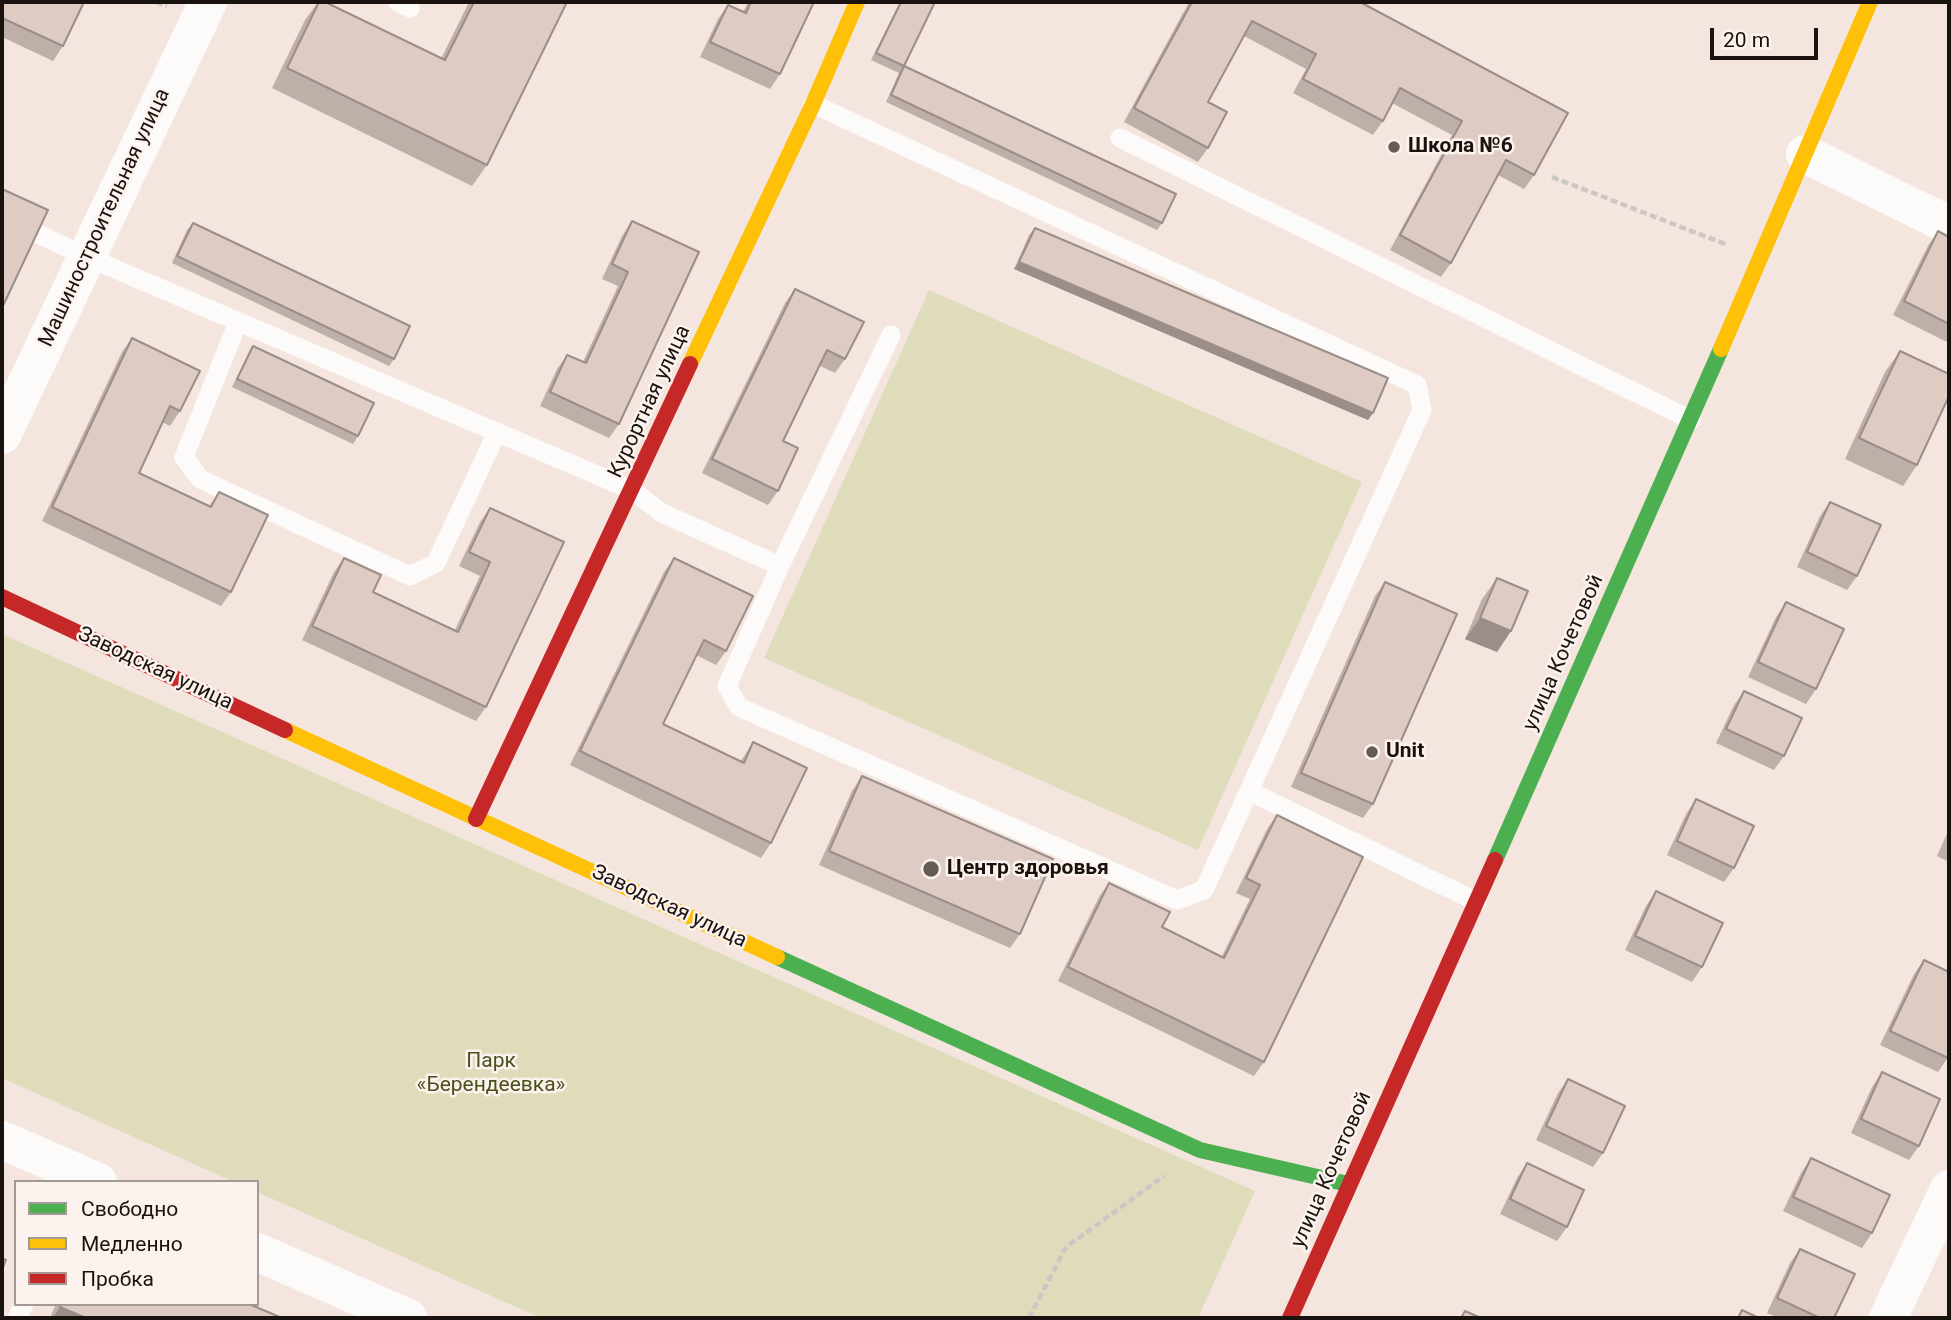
<!DOCTYPE html>
<meta charset="utf-8">
<style>
body{margin:0}
#map{position:relative;width:1951px;height:1320px;overflow:hidden;background:#f4e5df;font-family:Roboto,sans-serif}
canvas{display:block}
.frame{position:absolute;inset:0;border:4px solid #1a120e;pointer-events:none}
.legend{position:absolute;left:14px;top:1180px;width:245px;height:126px;box-sizing:border-box;background:#fdf3ee;border:2px solid #a29994;margin:0;padding:9px 12px;list-style:none;font-size:21px;color:#1a120e}
.legend li{display:flex;align-items:center;gap:14px;height:35px}
.legend b{width:35px;border:2px solid #a29994}
.scale{position:absolute;left:1710px;top:28px;width:108px;height:32px;box-sizing:border-box;border:4px solid #1a120e;border-top:0;padding-left:9px;font-size:21px;line-height:24px;white-space:nowrap;color:#1a120e;-webkit-text-stroke:5px #fdf3ee;paint-order:stroke}
</style>
<div id="map">
<canvas width="1951" height="1320"></canvas>
<div class="frame"></div>
<ul class="legend">
<li><b style="height:9px;background:#4caf50"></b>Свободно</li>
<li><b style="height:9px;background:#ffc107"></b>Медленно</li>
<li><b style="height:9px;background:#c62828"></b>Пробка</li>
</ul>
<div class="scale">20 m</div>
</div>
<script>
const ctx = document.querySelector('canvas').getContext('2d');
ctx.lineJoin = 'round';
function paint(path, color) { ctx.fillStyle = color; ctx.fill(path, 'evenodd'); }
const poly = rows => new Path2D(rows.map(r => 'M' + r).join(''));
function trace(path, color, width, dash) { ctx.strokeStyle = color; ctx.lineWidth = width; ctx.lineCap = dash ? 'butt' : 'round'; ctx.setLineDash(dash || []); ctx.stroke(path); }
function label(font, color, halo, rows, align = 'center') {
  ctx.font = font + ' Roboto,sans-serif'; ctx.lineWidth = 5; ctx.setLineDash([]); ctx.textBaseline = 'middle'; ctx.strokeStyle = halo; ctx.fillStyle = color; for (const [text, x, y, turn = 0] of rows) {
    ctx.save(); ctx.translate(x, y); ctx.rotate((+turn || 0) * Math.PI / 180); ctx.textAlign = isNaN(turn) ? turn : align; if (halo) ctx.strokeText(text, 0, 0); ctx.fillText(text, 0, 0); ctx.restore();
  }
}
paint(poly([
 [929,290,1362,482,1198,850,764,658],
 [2,634,1255,1191,1198,1318,541,1318,257,1192,257,1182,234,1182,2,1078]
]), '#dedcbb');
trace(poly([
 [156,2,167,6],
 [1552,177,1725,244],
 [1029,1318,1066,1247,1164,1176]
]), '#ccc7c5', 4.5, [7, 3.5]);
trace(poly([
 [398,2,410,8],
 [813,104,1417,385,1422,410,1249,791,1477,902],
 [1120,138,1691,420],
 [2,217,87,257,632,490,662,513,780,566,891,335],
 [238,322,184,457,200,479,410,576,436,563,497,432],
 [780,566,727,686,739,707,1177,900,1204,890,1249,791],
 [17,1318,24,1304]
]), '#fdfbfa', 19);
trace(poly([
 [1805,154,1949,225],
 [2,435,208,2],
 [2,1140,98,1182],
 [257,1252,408,1318],
 [1888,1318,1949,1189]
]), '#fdfbfa', 38);
trace(poly([
 [1495,860,1721,349],
 [777,957,1200,1150,1348,1184]
]), '#4caf50', 16);
trace(poly([
 [1721,349,1870,2],
 [690,364,813,104,857,2],
 [285,730,777,957]
]), '#ffc107', 16);
trace(poly([
 [2,597,285,730],
 [476,819,690,364],
 [1290,1318,1495,860]
]), '#c62828', 16);
paint(poly([
 [2,2,63,46,53,61,2,37],
 [318,2,441,59,469,2,567,2,487,165,472,186,272,88,305,20],
 [748,2,814,2,780,74,770,89,700,57,718,19,728,5,743,12],
 [900,2,935,2,904,66,1162,223,1157,230,886,102,899,73,871,60],
 [1189,2,1360,2,1534,175,1524,189,1498,175,1451,263,1441,277,1390,250,1452,135,1392,103,1383,121,1373,135,1293,93,1306,69,1244,36,1208,102,1208,148,1198,162,1124,122],
 [632,221,619,424,609,438,540,406,557,369,567,355,583,362,618,286,602,279,622,236],
 [193,223,394,359,389,366,172,263,187,230],
 [1035,228,1373,413,1368,420,1014,269,1029,235],
 [1938,231,1949,237,1949,343,1893,315,1928,246],
 [795,289,845,359,835,373,820,366,783,441,778,491,768,505,702,473,785,303],
 [132,338,180,411,170,426,162,422,139,473,209,506,219,492,231,592,221,606,42,521,122,352],
 [253,346,358,436,353,444,232,387,248,354],
 [1900,351,1917,465,1903,486,1845,459,1885,372],
 [1830,502,1857,576,1847,590,1797,567,1820,516],
 [490,508,564,542,486,707,476,721,302,640,334,572,344,558,373,592,455,630,480,576,459,566,480,522],
 [674,558,726,651,716,665,696,655,663,724,741,761,753,742,771,843,761,858,570,765,664,572],
 [1497,578,1511,631,1497,652,1465,639,1482,599],
 [1385,582,1373,804,1363,818,1291,787,1375,596],
 [1786,602,1816,689,1806,704,1748,677,1776,617],
 [1744,691,1784,756,1774,770,1716,743,1734,705],
 [862,776,1020,934,1010,948,819,865,852,791],
 [1696,799,1734,868,1724,882,1667,855,1686,814],
 [1277,815,1264,1062,1254,1076,1058,981,1099,897,1109,883,1162,927,1222,956,1250,899,1236,893,1267,829],
 [1949,829,1949,862,1937,856],
 [1656,891,1702,967,1692,982,1625,950,1646,906],
 [1924,960,1949,1056,1938,1072,1880,1045,1914,974],
 [1882,1072,1919,1146,1909,1160,1851,1133,1872,1087],
 [1568,1079,1603,1153,1593,1167,1536,1140,1558,1093],
 [1811,1158,1872,1233,1862,1248,1783,1211,1801,1173],
 [1527,1163,1567,1227,1557,1241,1500,1214,1517,1178],
 [1800,1249,1834,1318,1779,1318,1767,1313,1790,1263],
 [56,1304,249,1304,282,1318,50,1318]
]), '#bfafa9');
paint(poly([
 [1019,262,1373,413,1368,420,1014,269],
 [1480,618,1511,631,1497,652,1465,639],
 [60,1307,86,1318,53,1318]
]), '#9b8e89');
const building = poly([
 [2,2,84,2,63,46,2,18,2,2],
 [319,2,325,2,445,60,474,2,567,2,487,165,287,68,319,2],
 [751,2,814,2,780,74,710,42,728,5,746,13,751,2],
 [901,2,935,2,904,66,876,53,901,2],
 [1192,2,1360,2,1568,113,1534,175,1506,160,1451,263,1400,235,1462,121,1400,88,1383,121,1303,79,1316,54,1252,21,1208,102,1227,112,1208,148,1134,108,1192,2],
 [904,66,1176,194,1162,223,891,95,904,66],
 [2,189,48,210,2,308,2,189],
 [632,221,699,252,619,424,550,392,567,355,586,363,628,272,612,264,632,221],
 [193,223,410,326,394,359,177,256,193,223],
 [1035,228,1388,378,1373,413,1019,262,1035,228],
 [1938,231,1949,237,1949,324,1904,301,1938,231],
 [795,289,864,322,845,359,827,350,783,441,798,448,778,491,712,459,795,289],
 [132,338,200,371,180,411,170,406,139,473,211,507,219,492,268,515,231,592,52,507,132,338],
 [253,346,374,403,358,436,237,379,253,346],
 [1900,351,1949,374,1949,396,1917,465,1859,438,1900,351],
 [1830,502,1881,525,1857,576,1807,552,1830,502],
 [490,508,564,542,486,707,312,626,344,558,381,575,373,592,458,632,490,562,469,552,490,508],
 [674,558,753,596,726,651,704,640,663,724,744,763,753,742,807,768,771,843,580,751,674,558],
 [1497,578,1528,591,1511,631,1480,618,1497,578],
 [1385,582,1457,614,1373,804,1301,773,1385,582],
 [1786,602,1844,629,1816,689,1758,662,1786,602],
 [1744,691,1802,718,1784,756,1726,729,1744,691],
 [862,776,1053,859,1020,934,829,851,862,776],
 [1696,799,1754,826,1734,868,1677,841,1696,799],
 [1277,815,1363,857,1264,1062,1068,967,1109,883,1170,912,1162,927,1224,958,1260,885,1246,878,1277,815],
 [1656,891,1723,923,1702,967,1635,936,1656,891],
 [1924,960,1949,972,1948,1058,1890,1031,1924,960],
 [1882,1072,1940,1099,1919,1146,1861,1119,1882,1072],
 [1568,1079,1625,1106,1603,1153,1546,1126,1568,1079],
 [1811,1158,1890,1195,1872,1233,1793,1197,1811,1158],
 [1527,1163,1584,1190,1567,1227,1510,1199,1527,1163],
 [1800,1249,1855,1274,1834,1318,1820,1318,1777,1298,1800,1249],
 [2,1258,6,1260,2,1270,2,1258],
 [62,1304,249,1304,282,1318,86,1318,60,1307,62,1304],
 [1742,1310,1759,1318,1738,1318,1742,1310],
 [1465,1311,1481,1318,1461,1318,1465,1311]
]);
paint(building, '#decbc4');
trace(building, '#9b8e89', 2);
for (const [x, y, r, color] of [
 [1394,147,7,"#665c57"],
 [1372,752,7,"#665c57"],
 [931,869,9,"#665c57"]
]) { const dot = new Path2D(); dot.arc(x, y, r, 0, 2 * Math.PI); ctx.fillStyle = color; ctx.fill(dot); trace(dot, '#fdf3ee', 2.5); }
label('bold 21px', '#1a120e', '#fdf3ee', [
 ["Школа №6",1408,147],
 ["Unit",1386,752],
 ["Центр здоровья",947,869]
], 'left');
label('21px', '#1a120e', '#fdf3ee', [
 ["Машиностроительная улица",105,218,-65],
 ["Курортная улица",650,402,-65],
 ["улица Кочетовой",1564,653,-66],
 ["Заводская улица",155,669,25],
 ["Заводская улица",669,907,25],
 ["улица Кочетовой",1332,1170,-66]
]);
label('21px', '#49501b', '#fdf3ee', [
 ["Парк",491,1062],
 ["«Берендеевка»",491,1086]
]);
</script>
